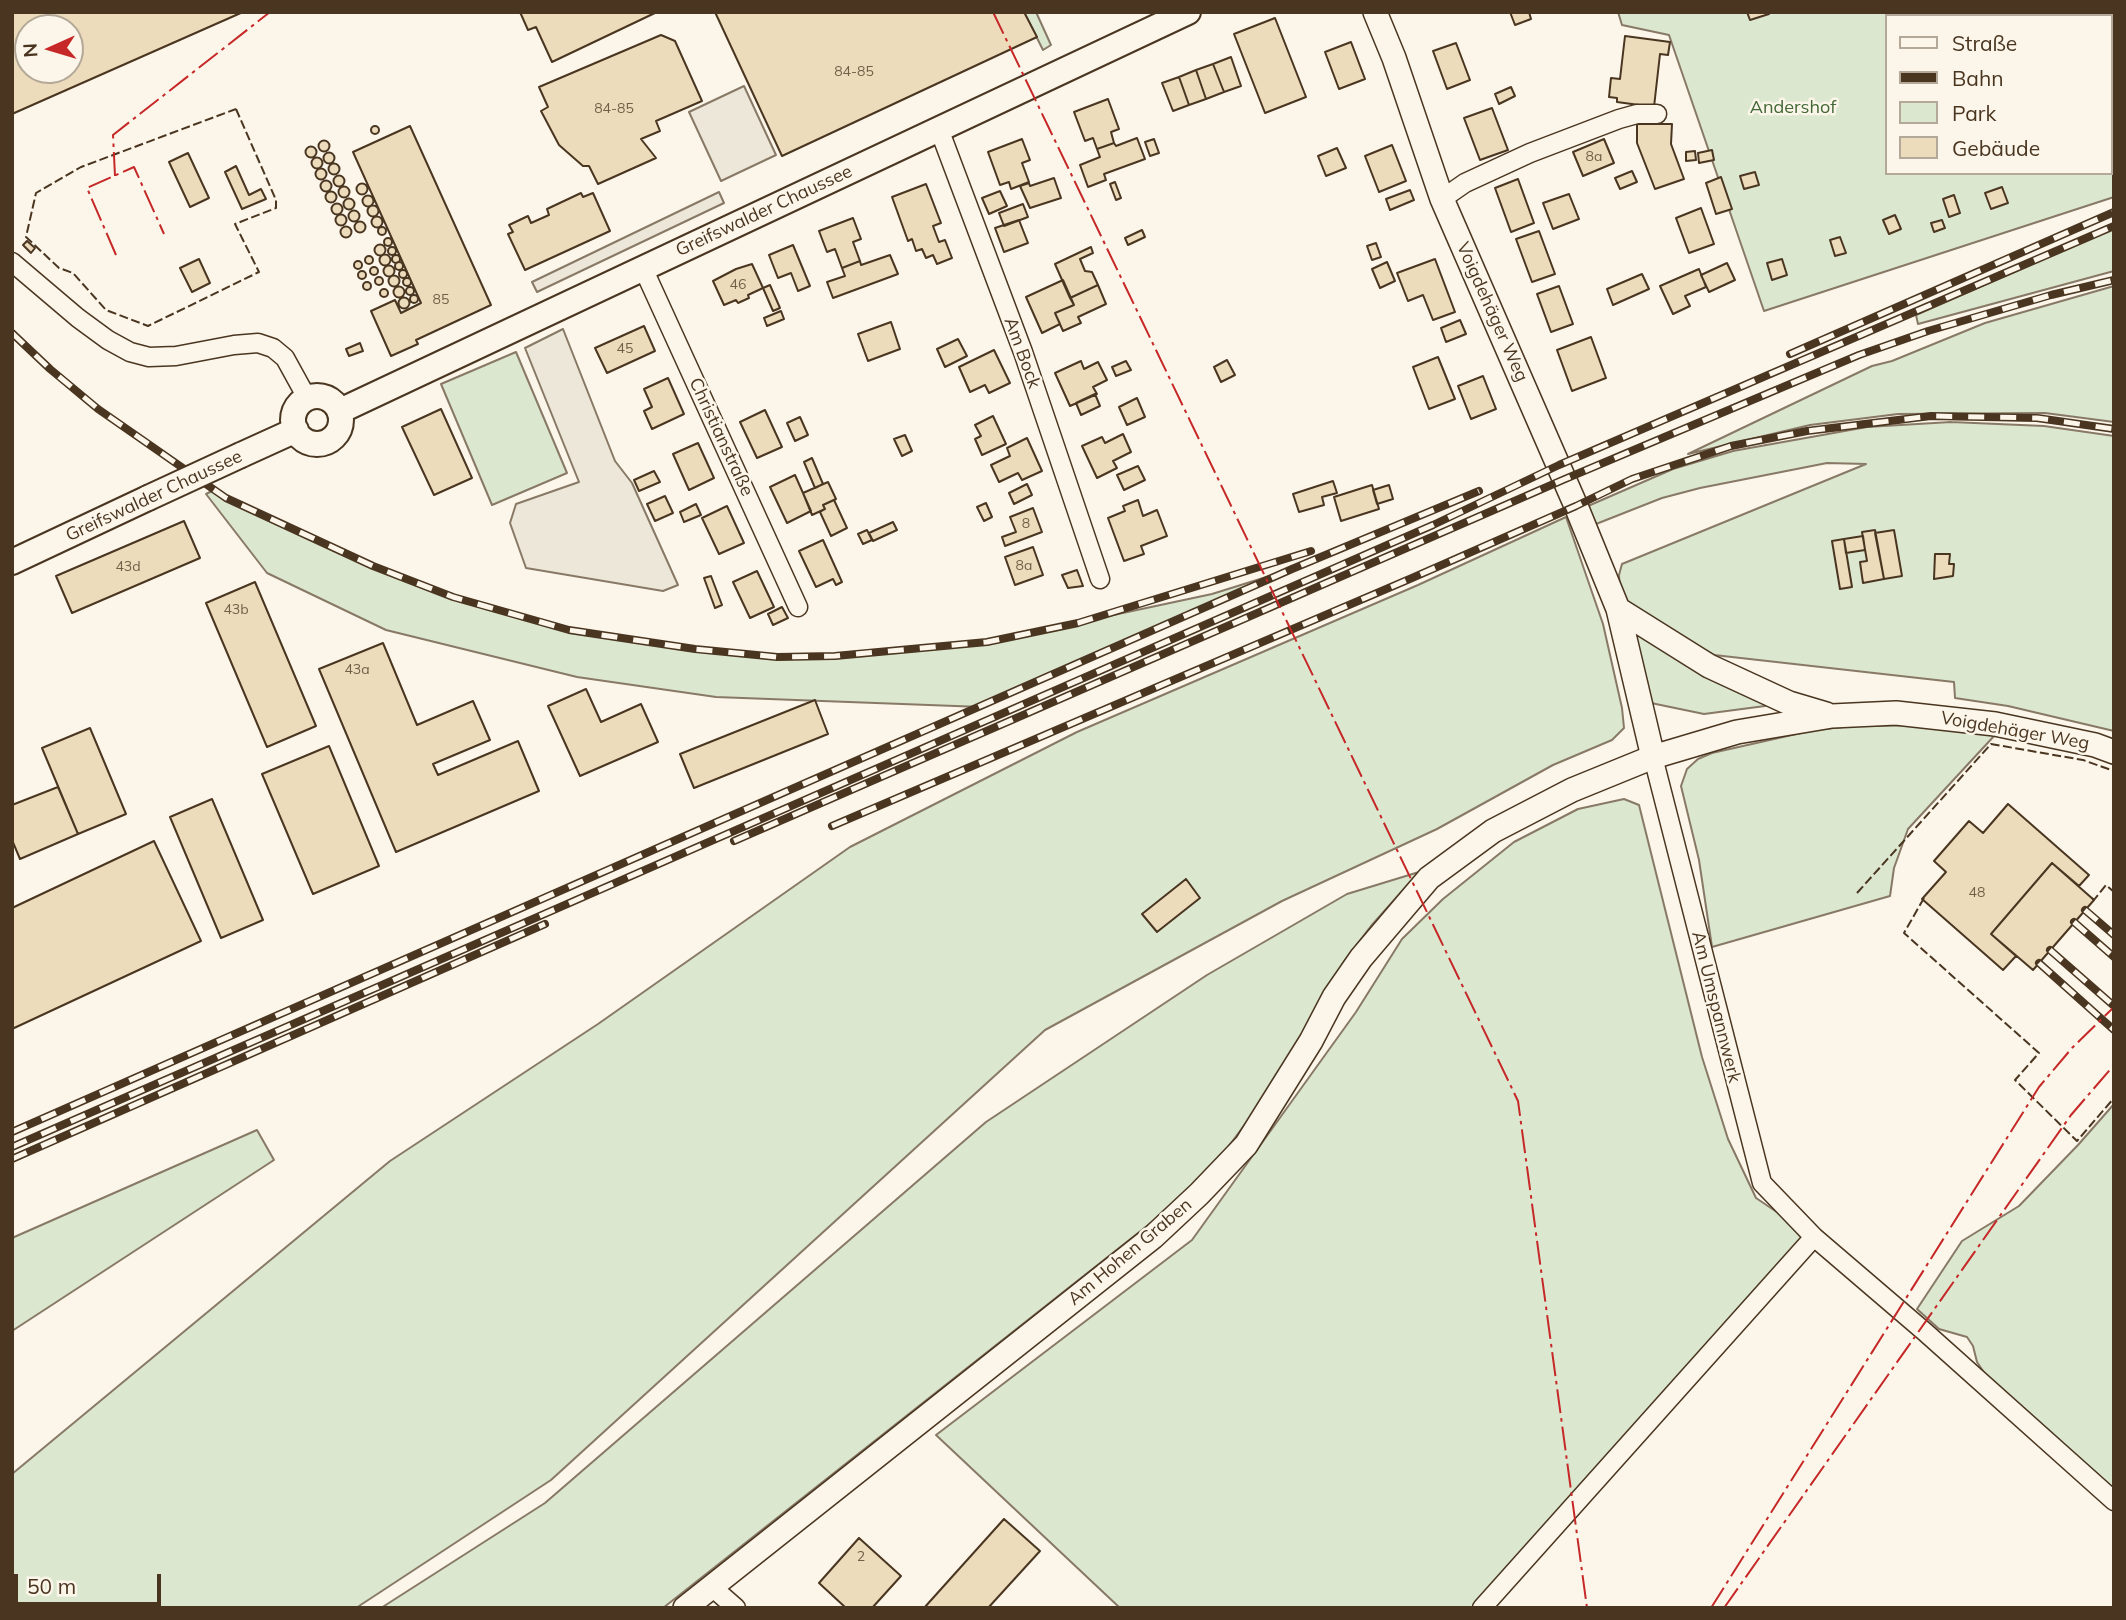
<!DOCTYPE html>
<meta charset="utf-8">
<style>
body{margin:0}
#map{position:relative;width:2126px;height:1620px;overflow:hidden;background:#fbf6e9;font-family:Mulish,sans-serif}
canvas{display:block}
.frame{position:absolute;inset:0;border:14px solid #4a3520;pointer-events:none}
.legend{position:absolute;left:1885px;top:14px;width:228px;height:161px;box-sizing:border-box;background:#fbf6e9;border:2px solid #b4a999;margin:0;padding:9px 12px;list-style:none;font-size:21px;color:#4a3520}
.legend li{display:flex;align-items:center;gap:14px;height:35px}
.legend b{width:35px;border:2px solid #b4a999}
.north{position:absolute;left:14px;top:14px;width:70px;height:70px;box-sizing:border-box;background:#fbf6e9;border:2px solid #b4a999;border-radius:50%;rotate:266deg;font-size:19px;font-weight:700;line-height:28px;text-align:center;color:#4a3520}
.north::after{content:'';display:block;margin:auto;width:24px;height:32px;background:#c62828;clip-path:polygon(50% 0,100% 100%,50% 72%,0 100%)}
.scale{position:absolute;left:14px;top:1574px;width:147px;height:32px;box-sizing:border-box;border:4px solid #4a3520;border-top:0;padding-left:9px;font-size:21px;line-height:24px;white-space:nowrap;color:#4a3520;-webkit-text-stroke:5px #fbf6e9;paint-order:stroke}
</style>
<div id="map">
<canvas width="2126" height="1620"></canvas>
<div class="frame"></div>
<ul class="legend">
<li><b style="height:9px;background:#fbf6e9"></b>Straße</li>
<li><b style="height:9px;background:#4a3520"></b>Bahn</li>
<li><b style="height:19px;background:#dce7d0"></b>Park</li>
<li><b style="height:19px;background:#ecdcbc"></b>Gebäude</li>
</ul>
<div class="north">N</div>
<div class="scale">50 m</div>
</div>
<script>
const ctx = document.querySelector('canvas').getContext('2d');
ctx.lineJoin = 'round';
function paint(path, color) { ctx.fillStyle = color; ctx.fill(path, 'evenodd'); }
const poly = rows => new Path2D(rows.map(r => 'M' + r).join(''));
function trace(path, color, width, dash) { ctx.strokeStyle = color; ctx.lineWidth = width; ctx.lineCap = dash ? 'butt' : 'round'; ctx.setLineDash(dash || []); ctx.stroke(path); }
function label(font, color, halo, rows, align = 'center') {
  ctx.font = font + ' Mulish,sans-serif'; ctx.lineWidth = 5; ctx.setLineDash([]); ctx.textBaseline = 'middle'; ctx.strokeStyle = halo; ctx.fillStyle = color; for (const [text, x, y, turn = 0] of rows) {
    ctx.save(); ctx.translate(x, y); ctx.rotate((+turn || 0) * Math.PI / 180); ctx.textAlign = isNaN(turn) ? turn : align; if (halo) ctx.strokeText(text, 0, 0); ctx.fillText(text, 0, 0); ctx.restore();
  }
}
const green = poly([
 [1024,12,1036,12,1051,45,1043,50,1024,12],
 [1618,12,2114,12,2114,197,1764,311,1669,35,1622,25,1618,12],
 [1886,16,2110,16,2110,173,1886,173,1886,16],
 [2114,228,2114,271,1918,324,1916,315,2114,228],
 [2114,286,2114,422,2045,413,1898,414,1810,425,1688,454,1872,366,1892,361,1985,323,2114,286],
 [516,352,567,473,492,505,441,384,516,352],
 [1951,422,2044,426,2114,436,2114,731,2008,706,1955,698,1954,682,1714,655,1668,632,1626,601,1620,590,1619,575,1622,564,1866,464,1827,463,1700,488,1662,498,1596,524,1588,506,1673,469,1733,451,1867,427,1951,422],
 [212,491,373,566,453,597,569,630,695,649,777,657,835,656,987,642,1212,594,1292,569,982,707,716,697,577,677,386,630,267,573,206,494,212,491],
 [1566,517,1603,624,1622,708,1624,728,1612,740,1553,765,1437,829,1282,901,1045,1030,551,1480,356,1608,12,1608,12,1474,390,1161,598,1024,850,847,1077,732,1418,585,1566,517],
 [1638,632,1763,702,1765,706,1704,714,1651,703,1634,637,1638,632],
 [1925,725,1995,735,1908,829,1894,868,1890,896,1712,947,1699,860,1681,786,1687,769,1698,759,1712,753,1814,730,1853,726,1925,725],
 [1624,799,1639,805,1702,1057,1728,1139,1756,1198,1814,1237,1482,1608,1120,1608,936,1435,1192,1240,1356,1012,1402,939,1443,899,1514,842,1578,809,1624,799],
 [1419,872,1371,926,1345,960,1270,1091,1225,1151,1171,1207,663,1608,381,1608,545,1503,986,1122,1207,975,1347,894,1419,872],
 [2114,1104,2114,1489,1985,1374,1977,1362,1973,1346,1967,1337,1939,1329,1917,1309,1962,1241,2019,1206,2078,1145,2114,1104],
 [257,1130,274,1160,12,1331,12,1238,257,1130]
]);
paint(green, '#dce7d0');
trace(green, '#887966', 2);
const parking = poly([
 [744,86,776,155,721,181,689,112,744,86],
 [719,192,724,203,537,292,532,282,719,192],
 [563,329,615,461,632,483,678,585,663,591,526,568,510,523,516,504,579,482,525,348,563,329]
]);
paint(parking, '#ede7d9');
trace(parking, '#887966', 2);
const building = poly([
 [12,12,243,12,12,114,12,12],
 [28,28,70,28,70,70,28,70,28,28],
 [520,12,657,12,552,62,536,27,528,30,520,12],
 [715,12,1024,12,1037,37,782,156,715,12],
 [1510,12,1529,12,1531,19,1515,25,1510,12],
 [1747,12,1768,12,1769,14,1750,20,1747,12],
 [1275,18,1306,97,1265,113,1234,34,1275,18],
 [661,35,675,41,702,101,656,121,660,131,641,139,656,158,598,184,589,166,583,166,559,145,541,111,548,107,539,87,661,35],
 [1625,36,1670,42,1668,55,1660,54,1654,107,1617,102,1617,98,1609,97,1611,78,1620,79,1625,36],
 [1351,42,1365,79,1339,89,1325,52,1351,42],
 [1456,43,1470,80,1447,89,1433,51,1456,43],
 [1231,57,1241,86,1224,92,1213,64,1231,57],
 [1213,64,1224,92,1206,99,1196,70,1213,64],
 [1196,70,1206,99,1189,105,1179,77,1196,70],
 [1179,77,1189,105,1173,111,1162,83,1179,77],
 [1511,87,1515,96,1499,104,1495,94,1511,87],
 [1108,99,1119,129,1111,132,1114,143,1097,149,1093,138,1085,141,1074,112,1108,99],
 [1492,108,1508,150,1480,160,1464,118,1492,108],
 [1637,124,1672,124,1671,144,1684,179,1655,189,1637,143,1637,124],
 [410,126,491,305,416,340,418,344,391,356,371,311,395,300,401,313,421,303,353,152,410,126],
 '371 130a4 4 0 1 1 8 0a4 4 0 1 1-8 0Z',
 [1137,138,1145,159,1104,174,1106,180,1088,187,1080,165,1100,157,1097,149,1114,143,1116,146,1137,138],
 [1022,139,1030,160,1022,163,1029,182,1011,189,1009,182,1000,185,988,152,1022,139],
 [1154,139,1159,153,1150,156,1145,142,1154,139],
 [1604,139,1614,163,1583,176,1573,152,1604,139],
 '318.5 146a5.5 5.5 0 1 1 11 0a5.5 5.5 0 1 1-11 0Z',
 [1392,145,1406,181,1379,192,1365,156,1392,145],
 '305.5 152a5.5 5.5 0 1 1 11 0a5.5 5.5 0 1 1-11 0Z',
 [1337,148,1346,168,1326,176,1318,156,1337,148],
 [1712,150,1714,160,1699,163,1698,153,1712,150],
 [1695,151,1696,160,1686,161,1686,152,1695,151],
 '323.5 158a5.5 5.5 0 1 1 11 0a5.5 5.5 0 1 1-11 0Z',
 [188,153,209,198,190,207,169,162,188,153],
 '311.5 163a5.5 5.5 0 1 1 11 0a5.5 5.5 0 1 1-11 0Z',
 '328.5 169a5.5 5.5 0 1 1 11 0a5.5 5.5 0 1 1-11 0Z',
 [236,166,249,195,261,189,266,199,242,209,225,172,236,166],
 '315.5 174a5.5 5.5 0 1 1 11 0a5.5 5.5 0 1 1-11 0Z',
 [1632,171,1637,182,1620,189,1615,178,1632,171],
 [1755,172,1759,185,1744,189,1740,176,1755,172],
 '333.5 181a5.5 5.5 0 1 1 11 0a5.5 5.5 0 1 1-11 0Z',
 [1721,177,1732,209,1716,214,1706,183,1721,177],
 [1054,178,1061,198,1030,208,1020,186,1029,183,1030,186,1054,178],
 [1518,179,1534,223,1511,232,1495,188,1518,179],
 '320.5 186a5.5 5.5 0 1 1 11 0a5.5 5.5 0 1 1-11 0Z',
 [1115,182,1121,198,1116,200,1110,184,1115,182],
 '356.5 189a5.5 5.5 0 1 1 11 0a5.5 5.5 0 1 1-11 0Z',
 [926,184,941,223,933,226,939,242,945,240,952,258,937,264,933,255,926,258,922,249,916,251,912,239,908,241,892,197,926,184],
 '338.5 192a5.5 5.5 0 1 1 11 0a5.5 5.5 0 1 1-11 0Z',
 [2002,187,2008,203,1991,209,1985,193,2002,187],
 [1410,190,1414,200,1390,210,1386,199,1410,190],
 [1000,191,1007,206,989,214,982,198,1000,191],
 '325.5 197a5.5 5.5 0 1 1 11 0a5.5 5.5 0 1 1-11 0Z',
 [581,193,583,197,593,193,610,231,525,270,508,234,513,232,509,225,528,216,531,223,549,215,547,209,581,193],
 [1569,194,1579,219,1553,229,1543,203,1569,194],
 [1954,195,1960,213,1949,217,1943,199,1954,195],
 '362.5 201a5.5 5.5 0 1 1 11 0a5.5 5.5 0 1 1-11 0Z',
 '343.5 204a5.5 5.5 0 1 1 11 0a5.5 5.5 0 1 1-11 0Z',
 '331.5 209a5.5 5.5 0 1 1 11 0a5.5 5.5 0 1 1-11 0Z',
 [1023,204,1028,217,1004,226,999,213,1023,204],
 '367.5 211a5.5 5.5 0 1 1 11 0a5.5 5.5 0 1 1-11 0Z',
 [1701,208,1714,244,1689,253,1676,218,1701,208],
 '348.5 216a5.5 5.5 0 1 1 11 0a5.5 5.5 0 1 1-11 0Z',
 '335.5 220a5.5 5.5 0 1 1 11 0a5.5 5.5 0 1 1-11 0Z',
 [1895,215,1901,229,1889,234,1883,220,1895,215],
 '371.5 222a5.5 5.5 0 1 1 11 0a5.5 5.5 0 1 1-11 0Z',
 [853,218,861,239,853,242,860,261,842,268,835,249,827,252,819,231,853,218],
 [1019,220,1028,243,1004,252,995,228,1019,220],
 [1942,220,1945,228,1934,232,1931,223,1942,220],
 '354.5 227a5.5 5.5 0 1 1 11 0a5.5 5.5 0 1 1-11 0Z',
 '340.5 232a5.5 5.5 0 1 1 11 0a5.5 5.5 0 1 1-11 0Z',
 '378 231a4 4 0 1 1 8 0a4 4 0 1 1-8 0Z',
 [1142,230,1145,237,1128,245,1125,238,1142,230],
 [1539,231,1555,274,1532,282,1516,239,1539,231],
 [1840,237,1846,253,1835,256,1830,240,1840,237],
 '384 242a4 4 0 1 1 8 0a4 4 0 1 1-8 0Z',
 [27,241,35,248,31,253,23,245,27,241],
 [1376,243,1381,257,1372,260,1367,246,1376,243],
 '374.5 250a5.5 5.5 0 1 1 11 0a5.5 5.5 0 1 1-11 0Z',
 [793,245,810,286,798,291,791,273,778,278,769,255,793,245],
 [1091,247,1093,253,1080,259,1085,271,1092,272,1098,285,1070,298,1055,264,1091,247],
 '388 251a4 4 0 1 1 8 0a4 4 0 1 1-8 0Z',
 '379.5 260a5.5 5.5 0 1 1 11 0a5.5 5.5 0 1 1-11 0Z',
 [890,255,898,274,833,298,827,282,845,276,842,268,860,261,861,265,890,255],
 '392 259a4 4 0 1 1 8 0a4 4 0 1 1-8 0Z',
 '365 260a4 4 0 1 1 8 0a4 4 0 1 1-8 0Z',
 [199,259,210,283,192,292,180,268,199,259],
 [1435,259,1455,312,1433,320,1423,295,1408,301,1397,273,1435,259],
 [1782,259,1787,275,1772,280,1767,263,1782,259],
 '354 265a4 4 0 1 1 8 0a4 4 0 1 1-8 0Z',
 [1387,262,1395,281,1380,288,1372,269,1387,262],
 '395 266a4 4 0 1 1 8 0a4 4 0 1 1-8 0Z',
 [1727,263,1735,280,1709,292,1701,275,1727,263],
 [752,264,763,288,748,295,749,298,738,303,736,300,724,305,713,281,736,269,752,264],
 '383.5 271a5.5 5.5 0 1 1 11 0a5.5 5.5 0 1 1-11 0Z',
 '370 271a4 4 0 1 1 8 0a4 4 0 1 1-8 0Z',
 [1699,269,1706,287,1685,296,1690,306,1673,314,1660,286,1699,269],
 '399 274a4 4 0 1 1 8 0a4 4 0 1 1-8 0Z',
 '358 275a4 4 0 1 1 8 0a4 4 0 1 1-8 0Z',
 [1642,274,1649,289,1613,305,1607,289,1642,274],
 '388.5 281a5.5 5.5 0 1 1 11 0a5.5 5.5 0 1 1-11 0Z',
 '375 281a4 4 0 1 1 8 0a4 4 0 1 1-8 0Z',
 '403 282a4 4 0 1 1 8 0a4 4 0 1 1-8 0Z',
 [1063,280,1074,305,1055,313,1060,324,1042,333,1026,297,1063,280],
 '363 286a4 4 0 1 1 8 0a4 4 0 1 1-8 0Z',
 [770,285,780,308,773,311,763,288,770,285],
 [1098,285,1106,304,1078,317,1081,323,1063,331,1055,313,1074,305,1070,298,1098,285],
 [1559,286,1573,324,1551,332,1537,294,1559,286],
 '393.5 292a5.5 5.5 0 1 1 11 0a5.5 5.5 0 1 1-11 0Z',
 '406 291a4 4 0 1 1 8 0a4 4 0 1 1-8 0Z',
 '380 293a4 4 0 1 1 8 0a4 4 0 1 1-8 0Z',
 '410 299a4 4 0 1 1 8 0a4 4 0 1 1-8 0Z',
 '398.5 303a5.5 5.5 0 1 1 11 0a5.5 5.5 0 1 1-11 0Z',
 [781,311,784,319,767,326,764,318,781,311],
 [1460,320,1466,334,1446,342,1441,328,1460,320],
 [891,322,900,349,868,361,858,334,891,322],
 [644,326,655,351,607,373,595,348,644,326],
 [1591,337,1606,378,1572,391,1557,350,1591,337],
 [958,339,967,356,945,367,937,349,958,339],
 [360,343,363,351,349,356,346,349,360,343],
 [994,350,1010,383,989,393,985,385,970,392,959,367,994,350],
 [1438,357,1455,399,1429,409,1413,367,1438,357],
 [1227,360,1235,375,1221,382,1214,367,1227,360],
 [1081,361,1084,369,1098,362,1107,380,1093,387,1097,394,1070,406,1055,373,1081,361],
 [1126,361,1131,370,1116,376,1112,367,1126,361],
 [1483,376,1496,409,1471,419,1458,386,1483,376],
 [668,378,684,414,652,429,644,411,652,407,644,389,668,378],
 [1095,394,1100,406,1081,415,1076,403,1095,394],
 [1137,398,1145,417,1127,425,1119,407,1137,398],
 [441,409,472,478,434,495,402,427,441,409],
 [765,410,782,447,757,458,740,422,765,410],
 [993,416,1006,444,982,455,975,439,981,436,975,425,993,416],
 [800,417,808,435,795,441,787,423,800,417],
 [1123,434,1131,452,1113,461,1117,468,1097,478,1082,446,1102,437,1105,443,1123,434],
 [905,435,912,451,902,456,894,439,905,435],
 [1027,438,1042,471,1022,480,1018,473,999,482,991,465,1010,456,1007,448,1027,438],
 [698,443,714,478,689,490,673,454,698,443],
 [812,458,823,484,815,488,804,462,812,458],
 [1138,466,1145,480,1124,490,1117,475,1138,466],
 [654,471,660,482,639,491,634,480,654,471],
 [795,475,811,511,787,523,770,487,795,475],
 [1333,481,1337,493,1322,497,1324,505,1299,512,1293,494,1333,481],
 [828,482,836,499,823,505,825,509,812,515,803,493,828,482],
 [1027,484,1032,495,1014,504,1009,493,1027,484],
 [1372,485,1379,509,1341,521,1334,497,1372,485],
 [1389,485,1393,499,1377,504,1373,490,1389,485],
 [665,496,673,513,655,521,647,504,665,496],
 [834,500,847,528,831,536,820,512,825,509,823,505,834,500],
 [1138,500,1143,516,1157,510,1167,536,1141,546,1144,554,1124,561,1108,518,1125,511,1123,506,1138,500],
 [986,503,992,517,984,521,977,507,986,503],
 [696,504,701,515,684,522,680,512,696,504],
 [727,506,744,543,719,554,702,518,727,506],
 [1033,508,1042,532,1005,546,1002,537,1016,532,1010,517,1033,508],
 [184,521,200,558,72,613,56,576,184,521],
 [893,522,897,530,873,541,869,533,893,522],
 [867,530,872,540,863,544,858,534,867,530],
 [1875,530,1884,579,1863,583,1860,562,1867,561,1862,532,1875,530],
 [1894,530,1902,576,1884,579,1875,533,1894,530],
 [1863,536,1865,550,1846,553,1844,539,1863,536],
 [1844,539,1852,587,1840,589,1832,541,1844,539],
 [823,540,842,582,836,585,833,579,816,587,799,551,823,540],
 [1033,547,1043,575,1015,585,1005,557,1033,547],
 [1935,554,1950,554,1949,564,1954,564,1953,576,1934,579,1935,554],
 [1077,570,1083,586,1068,588,1062,575,1077,570],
 [757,571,774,607,750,618,733,582,757,571],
 [711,576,722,605,715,608,704,578,711,576],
 [255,582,316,726,267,747,206,603,255,582],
 [782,607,788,618,773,625,768,614,782,607],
 [383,643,417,725,473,701,490,740,433,764,438,775,518,741,539,791,396,852,319,669,383,643],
 [586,689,601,722,641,704,658,742,580,776,548,706,586,689],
 [815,700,828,734,694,788,680,754,815,700],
 [90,728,126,814,78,834,42,748,90,728],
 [329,746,379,866,313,894,262,774,329,746],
 [58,787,78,834,20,859,12,840,12,805,58,787],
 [212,799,263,920,221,938,170,817,212,799],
 [2008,804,2089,875,2079,886,2052,863,1991,934,2016,956,2003,970,1922,899,1946,872,1934,861,1969,821,1983,833,2008,804],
 [154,841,201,941,12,1029,12,908,154,841],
 [2052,863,2094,900,2033,970,1991,934,2052,863],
 [1186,879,1200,898,1157,932,1142,914,1186,879],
 [1004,1519,1040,1551,988,1608,924,1608,1004,1519],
 [859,1538,901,1576,872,1608,846,1608,819,1583,859,1538]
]);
paint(building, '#ecdcbc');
trace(building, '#4a3520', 2);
const minor = poly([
 [939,129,1023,352,1100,579],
 [1442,199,1465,183,1530,153,1619,119,1637,114,1657,114],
 [12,262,78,318,108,340,130,352,149,357,176,356,234,345,258,343,273,348,285,358,307,398],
 [643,268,798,607],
 [1653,757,1762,1183,1814,1237,1925,1332,2114,1501],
 [712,1587,736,1608],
 [1482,1608,1814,1237]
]);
const tertiary = poly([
 [1375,12,1394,58,1442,199,1576,506,1618,609,1653,757],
 [1618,609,1709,666,1789,703,1826,714],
 [685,1608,1153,1237,1199,1194,1246,1145,1311,1041,1334,997,1361,958,1429,878,1493,831,1572,790,1653,757,1737,732,1832,716,1896,713,1995,724,2095,745,2114,752]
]);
const secondary = poly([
 '293 420a24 24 0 1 1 48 0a24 24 0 1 1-48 0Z',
 [340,411,1188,12],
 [241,455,296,430],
 [12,562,148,498]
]);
trace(minor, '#4a3520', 21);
trace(tertiary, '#4a3520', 26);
trace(secondary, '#4a3520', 28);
trace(minor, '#fbf6e9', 18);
trace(tertiary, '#fbf6e9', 23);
trace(secondary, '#fbf6e9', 24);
const rail = poly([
 [12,333,50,369,98,409,226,498,373,566,453,597,569,630,695,649,777,657,835,656,987,642,1078,623,1311,551],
 [1790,354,2114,212],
 [832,826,1412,578,1576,506,1632,479,1731,446,1807,431,1931,416,2037,418,2114,429],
 [734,841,1565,479,1859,355,1928,331,2051,295,2114,280],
 [2085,910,2114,935],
 [2074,922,2114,957],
 [2050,950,2114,1006],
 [2039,963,2114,1030],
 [12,1132,1292,569,1479,491],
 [12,1147,1433,525,1559,465,2114,226],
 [12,1159,545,924]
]);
trace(rail, '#4a3520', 8);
trace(rail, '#fbf6e9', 5, [16]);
const secondaryBridge = poly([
 [148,498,241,455]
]);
trace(secondaryBridge, '#4a3520', 28, []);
trace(secondaryBridge, '#fbf6e9', 24);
trace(poly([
 [236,109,276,200,276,208,235,224,259,272,148,326,106,310,73,273,59,268,26,237,36,193,81,167,236,109],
 [1857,893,1991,744,2083,760,2114,771],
 [1924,898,1904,933,2039,1053,2015,1080,2077,1141,2114,1098],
 [2092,898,2094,900,2106,885,2114,892]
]), '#4a3520', 2, [9, 3.5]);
trace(poly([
 [993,12,1518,1101,1587,1608],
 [115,176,113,135,270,12],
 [116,255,87,188,134,167,164,234],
 [1711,1608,2039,1087,2072,1048,2114,1007],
 [1724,1608,2071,1115,2114,1065]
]), '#c62828', 2, [24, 5, 3.5, 5]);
label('14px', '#725f47', null, [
 ["84-85",854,72],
 ["84-85",614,109],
 ["8a",1594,157],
 ["46",738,285],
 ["85",441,300],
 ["45",625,349],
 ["8",1026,524],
 ["8a",1024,566],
 ["43d",128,567],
 ["43b",236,610],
 ["43a",357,670],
 ["48",1977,893],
 ["2",861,1557]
]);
label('18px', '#436837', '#fbf6e9', [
 ["Andershof",1793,108]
]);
label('18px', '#4a3520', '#fbf6e9', [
 ["Greifswalder Chaussee",764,211,-25],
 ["Voigdehäger Weg",1492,312,66],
 ["Am Bock",1022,353,70],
 ["Christianstraße",721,437,65],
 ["Greifswalder Chaussee",154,496,-25],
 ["Voigdehäger Weg",2015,731,10],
 ["Am Umspannwerk",1716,1007,76],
 ["Am Hohen Graben",1130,1252,-40]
]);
</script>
